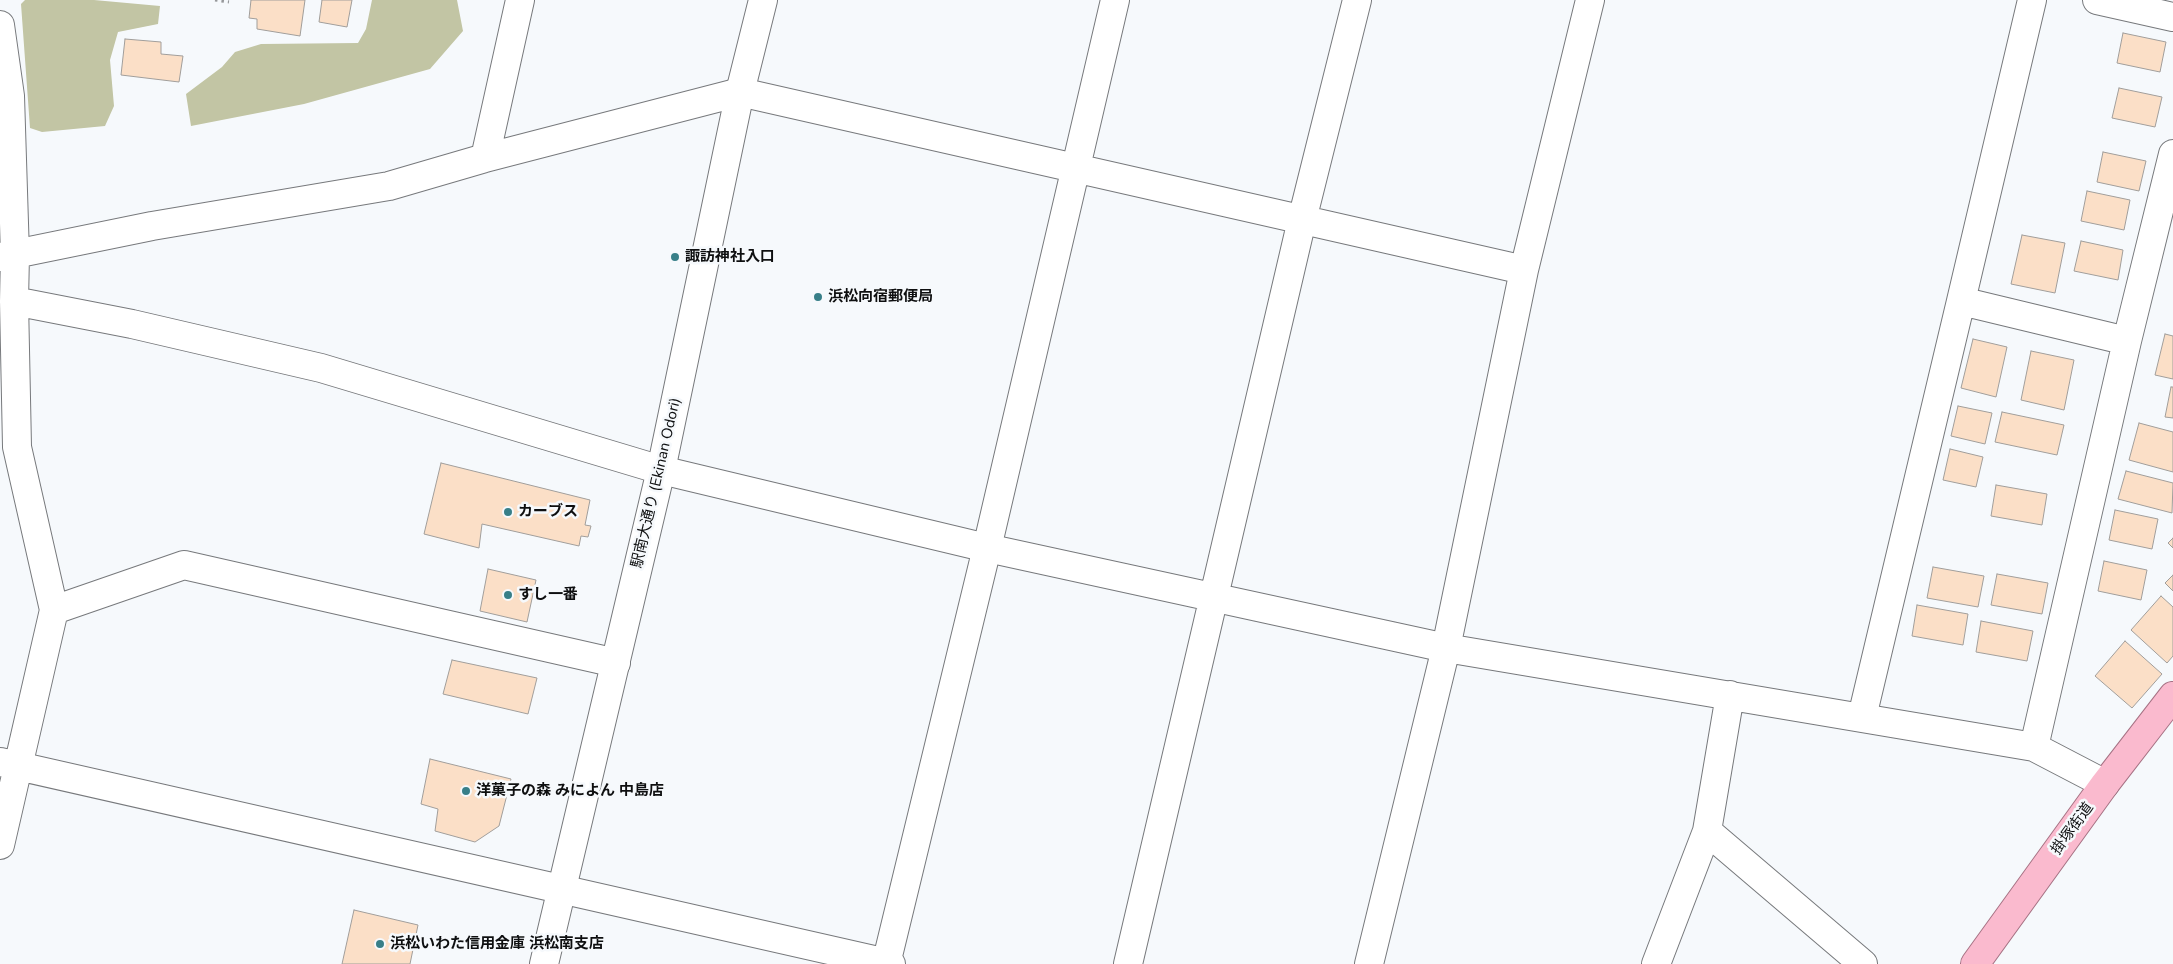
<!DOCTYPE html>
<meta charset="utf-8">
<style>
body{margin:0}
canvas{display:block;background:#f6f9fc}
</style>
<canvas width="2173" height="964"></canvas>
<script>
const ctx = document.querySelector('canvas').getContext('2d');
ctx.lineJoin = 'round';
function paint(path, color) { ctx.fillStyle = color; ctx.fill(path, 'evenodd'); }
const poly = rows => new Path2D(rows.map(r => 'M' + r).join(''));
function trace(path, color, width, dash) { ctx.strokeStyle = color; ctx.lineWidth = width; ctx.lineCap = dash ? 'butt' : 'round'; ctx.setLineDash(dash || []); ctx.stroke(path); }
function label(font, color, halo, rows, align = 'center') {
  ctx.font = font + ' "Nunito Sans","Noto Sans JP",sans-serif'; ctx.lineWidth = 5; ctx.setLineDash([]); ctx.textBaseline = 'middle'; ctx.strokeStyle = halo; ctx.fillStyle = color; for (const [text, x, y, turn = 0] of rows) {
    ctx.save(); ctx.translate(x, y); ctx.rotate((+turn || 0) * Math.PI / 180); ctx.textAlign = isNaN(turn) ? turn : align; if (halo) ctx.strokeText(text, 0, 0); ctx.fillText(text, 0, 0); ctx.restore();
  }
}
paint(poly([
 [25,0,94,0,160,6,158,24,118,32,110,60,114,106,105,126,42,132,30,128,21,4],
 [372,0,457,0,463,31,430,69,304,104,191,126,186,94,222,67,235,52,261,44,358,43,366,29]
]), '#c2c5a4');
const building = poly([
 [251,0,305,0,300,36,257,29,257,19,249,18,251,0],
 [322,0,352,0,347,27,319,22,322,0],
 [2123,33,2166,42,2160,72,2117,63,2123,33],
 [125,39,161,42,161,54,183,56,179,82,121,75,125,39],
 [2119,88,2162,97,2155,127,2112,118,2119,88],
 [2103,152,2146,161,2139,191,2097,182,2103,152],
 [2087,191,2130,200,2124,230,2081,221,2087,191],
 [2022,235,2065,243,2055,293,2011,284,2022,235],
 [2081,241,2123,250,2118,280,2074,271,2081,241],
 [2165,334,2173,336,2173,379,2155,375,2165,334],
 [1973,339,2007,347,1996,397,1961,388,1973,339],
 [2031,351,2074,360,2064,410,2021,400,2031,351],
 [2171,387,2173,387,2173,418,2165,417,2171,387],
 [1958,406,1992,413,1985,444,1951,436,1958,406],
 [2002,412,2064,425,2057,455,1995,442,2002,412],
 [2139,423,2173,432,2173,472,2129,460,2139,423],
 [1950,449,1983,457,1976,487,1943,480,1950,449],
 [441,463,590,500,585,525,591,526,588,537,581,536,579,546,482,524,479,548,424,534,441,463],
 [2126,471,2173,483,2172,513,2118,499,2126,471],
 [1996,485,2047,494,2042,525,1991,516,1996,485],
 [2115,510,2158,519,2152,549,2109,540,2115,510],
 [2173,538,2173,548,2168,543,2173,538],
 [2104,561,2147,570,2141,600,2098,591,2104,561],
 [1933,567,1984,576,1978,607,1927,598,1933,567],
 [488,569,536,580,527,622,480,611,488,569],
 [1997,574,2048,583,2042,614,1991,605,1997,574],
 [2173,575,2173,591,2165,583,2173,575],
 [2161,596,2173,607,2173,656,2167,663,2131,630,2161,596],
 [1917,605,1968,614,1963,645,1912,636,1917,605],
 [1981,621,2033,631,2027,661,1976,652,1981,621],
 [2125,641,2162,674,2132,708,2095,676,2125,641],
 [452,660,537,678,528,714,443,694,452,660],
 [430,759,511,779,499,826,475,842,435,831,438,809,421,804,430,759],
 [354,910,418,925,410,964,342,964,354,910]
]);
paint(building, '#fbdfc7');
trace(building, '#a19e9b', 1);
const minor = poly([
 [2097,0,2173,17],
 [0,25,10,96,15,255,14,301,17,447,54,610,0,845],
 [485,158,520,0],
 [0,257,152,226,389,186,485,158,740,92,1524,270],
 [14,301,132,324,321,368,661,470,987,548,1446,648,2034,747],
 [1961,301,2032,0],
 [54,610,184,565,616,663],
 [1862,717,1961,301,2127,341],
 [0,762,891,964],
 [2105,784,2034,747,2127,341,2173,154],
 [1707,831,1863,964],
 [886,964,987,548,1115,0],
 [1128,964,1302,220,1357,0],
 [1369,964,1446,648,1524,270,1590,0],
 [1656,964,1707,831,1730,695]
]);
const tertiary = poly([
 [544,964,661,470,740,92,763,0]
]);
const trunk = poly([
 [1975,964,2105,784,2173,696]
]);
trace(minor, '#77797c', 30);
trace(tertiary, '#77797c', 30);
trace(trunk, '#a67284', 30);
trace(poly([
 [215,0,229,2]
]), '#96989a', 3, [2.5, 4]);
trace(minor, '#fff', 28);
trace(tertiary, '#fff', 28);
trace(trunk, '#fabace', 28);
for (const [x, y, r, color] of [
 [675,257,5,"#387f88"],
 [818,297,5,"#387f88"],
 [508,512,5,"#387f88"],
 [508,595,5,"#387f88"],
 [466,791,5,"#387f88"],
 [380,944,5,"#387f88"]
]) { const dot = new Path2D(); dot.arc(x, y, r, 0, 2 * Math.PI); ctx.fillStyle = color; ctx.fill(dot); trace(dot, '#f6f9fc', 2); }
label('bold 15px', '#0e0f10', '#f6f9fc', [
 ["諏訪神社入口",685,257],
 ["浜松向宿郵便局",828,297],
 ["カーブス",518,512],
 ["すし一番",518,595],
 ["洋菓子の森 みによん 中島店",476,791],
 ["浜松いわた信用金庫 浜松南支店",390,944]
], 'left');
label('15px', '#0e0f10', '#f6f9fc', [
 ["駅南大通り (Ekinan Odori)",657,483,-77],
 ["掛塚街道",2073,829,-54]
]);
</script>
